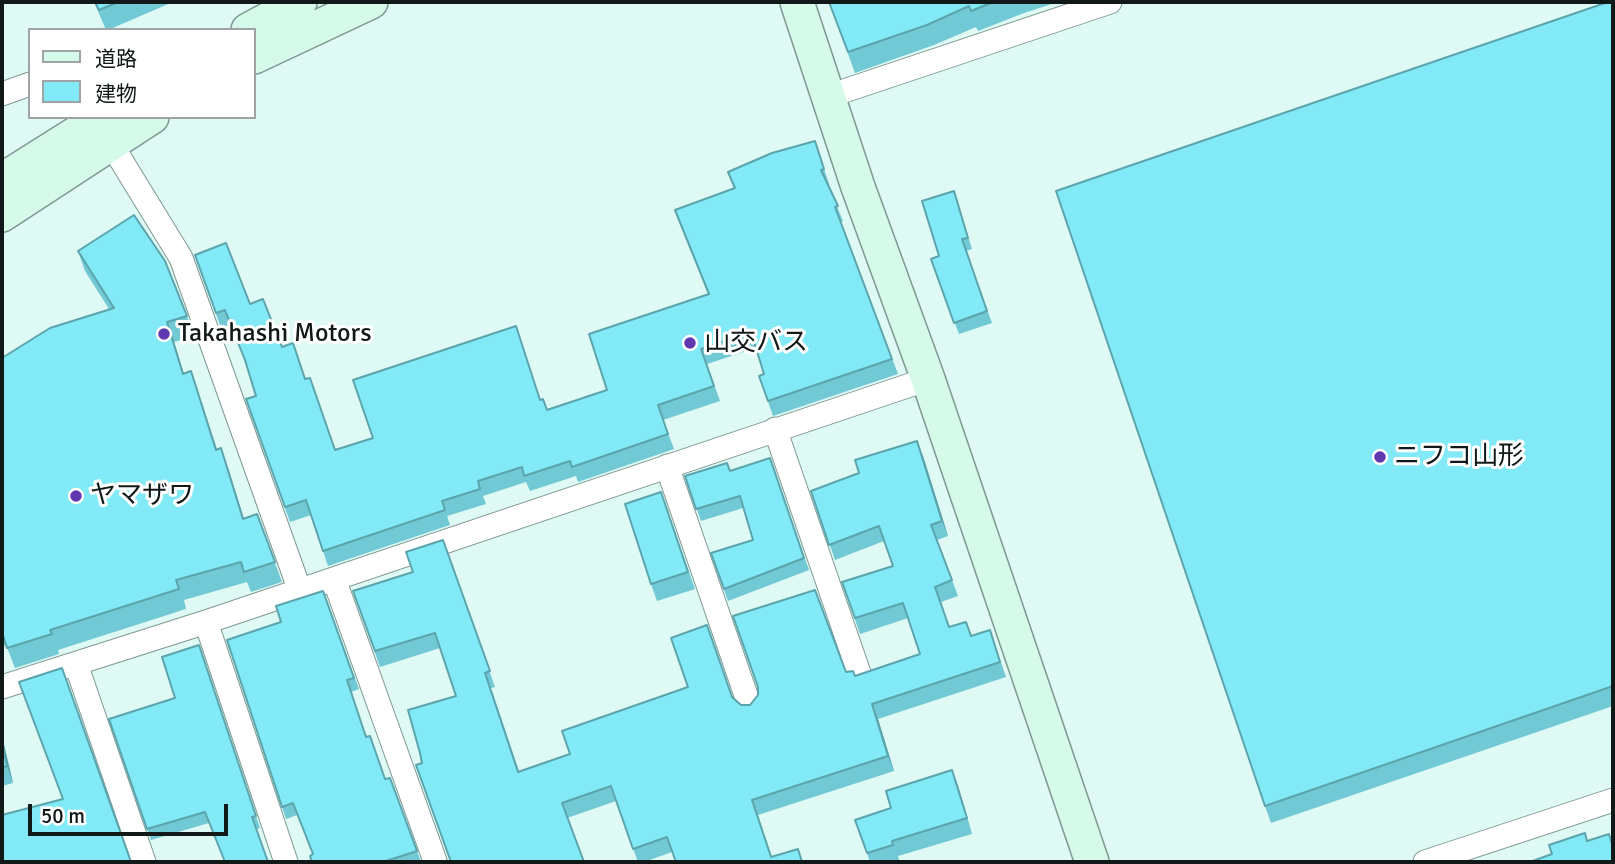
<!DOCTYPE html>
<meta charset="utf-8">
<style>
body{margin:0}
#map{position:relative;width:1615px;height:864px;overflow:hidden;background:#dff9f4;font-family:Signika,"Noto Sans JP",sans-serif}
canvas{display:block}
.frame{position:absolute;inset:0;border:4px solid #101918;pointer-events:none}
.legend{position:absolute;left:28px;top:28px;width:228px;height:91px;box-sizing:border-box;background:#fff;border:2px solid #9fa3a3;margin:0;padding:9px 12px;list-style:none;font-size:21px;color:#101918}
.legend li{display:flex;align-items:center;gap:14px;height:35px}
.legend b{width:35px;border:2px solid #9fa3a3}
.scale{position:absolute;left:28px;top:804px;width:200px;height:32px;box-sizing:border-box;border:4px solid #101918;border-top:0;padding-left:9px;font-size:21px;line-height:24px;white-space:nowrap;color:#101918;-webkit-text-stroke:5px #fff;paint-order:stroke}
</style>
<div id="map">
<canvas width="1615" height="864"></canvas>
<div class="frame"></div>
<ul class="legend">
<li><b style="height:9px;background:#d5fae9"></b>道路</li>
<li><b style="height:19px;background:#82eaf6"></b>建物</li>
</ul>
<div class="scale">50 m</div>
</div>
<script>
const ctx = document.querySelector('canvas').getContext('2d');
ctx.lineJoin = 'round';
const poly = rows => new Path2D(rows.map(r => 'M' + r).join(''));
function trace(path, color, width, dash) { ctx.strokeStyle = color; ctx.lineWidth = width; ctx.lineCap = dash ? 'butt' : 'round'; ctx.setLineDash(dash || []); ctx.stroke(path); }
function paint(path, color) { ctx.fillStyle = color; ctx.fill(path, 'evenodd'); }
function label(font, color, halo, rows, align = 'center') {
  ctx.font = font + ' Signika,"Noto Sans JP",sans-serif'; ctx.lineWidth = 6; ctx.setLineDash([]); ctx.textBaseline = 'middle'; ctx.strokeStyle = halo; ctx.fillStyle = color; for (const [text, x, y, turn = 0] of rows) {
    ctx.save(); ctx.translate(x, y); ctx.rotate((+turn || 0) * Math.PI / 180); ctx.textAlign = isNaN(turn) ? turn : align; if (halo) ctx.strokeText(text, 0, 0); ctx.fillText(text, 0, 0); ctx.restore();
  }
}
const street = poly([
 [2,94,30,84],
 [829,96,1110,2],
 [110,142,181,258,300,591],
 [775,429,859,673],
 [667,466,750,707],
 [334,579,435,861],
 [206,622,286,862],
 [76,664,144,862],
 [2,687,206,622,928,379],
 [1425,862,1613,800]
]);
const secondary = poly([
 [797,2,858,187,928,379,1092,862],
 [248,30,300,2],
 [254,57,371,2],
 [2,180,102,117],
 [2,215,152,117]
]);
trace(street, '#7f9792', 25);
trace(secondary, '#7f9792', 36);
trace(street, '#fff', 23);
trace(secondary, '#d5fae9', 33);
paint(poly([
 [94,2,173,2,108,30,106,30],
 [829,2,1058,2,1024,13,978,31,976,27,934,45,855,73],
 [1613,2,1613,706,1271,823,1265,806],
 [815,141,829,184,828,185,843,221,841,222,898,374,773,416,759,376,764,374,756,348,707,364,720,401,663,420,674,449,578,482,576,476,530,491,526,482,483,496,486,504,447,516,450,525,328,566,311,515,290,522,246,399,256,396,247,366,230,325,221,328,195,255,250,304,282,347,293,343,305,379,335,449,541,400,547,409,607,390,709,294,675,210,734,188,728,172],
 [954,191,972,249,966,251,992,323,959,334,931,259,939,256],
 [78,251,187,316,194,336,174,342,184,374,191,371,217,449,221,448,228,468,244,519,257,514,282,582,251,592,247,582,184,600,186,609,58,650,59,654,15,668,6,645,2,646,2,358,109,309,85,271],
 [923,456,948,536,937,540,958,596,941,602,949,627,971,636,990,630,1006,677,878,719,894,771,758,815,772,857,798,849,803,862,676,862,672,852,644,862,638,862,616,801,567,818,422,763,456,696,440,648,380,667,353,591,413,572,443,540,495,687,491,688,519,771,732,697,741,705,750,705,846,672,855,676,920,654,908,618,860,634,842,582,893,566,884,541,835,560,811,491],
 [770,458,809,570,728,601,711,553,753,540,743,508,701,521,685,476,730,471],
 [661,492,695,589,657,601,651,584],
 [323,591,359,689,351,692,366,737,385,779,390,778,421,862,312,862,313,854,297,815,286,819,227,640,281,622],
 [199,645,260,828,256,829,209,823,151,840,109,719,175,698],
 [2,736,13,783,2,786],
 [958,786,972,834,898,856,899,860,894,862,870,862,867,853]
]), '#70c9d4');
paint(poly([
 [167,322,174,342,190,394,183,374],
 [191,371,198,391,223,470,216,450],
 [917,441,923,456,948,536,942,521],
 [221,448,228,468,250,539,243,519],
 [872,704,878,719,894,771,888,756],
 [2,736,13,783,7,766,2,744],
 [952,770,958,786,972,834]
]), '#5ba4ac');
const building = poly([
 [95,2,118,2,99,10,95,2],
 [829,2,993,2,971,11,969,6,927,25,848,52,829,2],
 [1608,2,1613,2,1613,686,1265,806,1056,191,1608,2],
 [815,141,824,169,821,170,838,206,835,207,892,359,768,401,759,376,764,374,751,332,701,349,714,386,658,405,668,434,572,467,570,461,524,476,522,467,478,481,480,489,442,501,445,510,323,551,306,500,285,507,246,399,256,396,245,360,225,310,216,313,195,255,226,243,250,304,263,299,282,347,293,343,305,379,310,378,335,450,373,438,353,380,516,326,540,400,543,399,547,410,607,390,589,334,709,294,675,210,735,188,728,172,772,153,815,141],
 [954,191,968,238,962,239,987,311,954,323,931,259,939,256,922,201,954,191],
 [134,215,165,261,187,316,167,322,183,374,191,371,216,450,221,448,243,519,257,514,275,562,244,572,241,562,176,580,179,589,50,630,52,634,7,648,2,632,2,358,50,328,114,308,78,251,134,215],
 [917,441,942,521,931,525,952,580,935,587,949,627,966,622,971,636,990,630,1000,662,872,704,888,756,752,800,771,857,798,849,802,862,676,862,667,837,633,849,611,786,562,803,584,862,451,862,416,765,422,763,420,753,408,710,456,696,435,633,375,651,353,591,413,572,406,552,443,540,490,671,485,673,518,772,570,754,562,731,688,687,671,638,707,625,732,697,741,705,750,705,758,695,758,687,733,616,815,590,846,672,853,671,855,676,920,654,903,603,855,618,842,582,893,566,879,526,829,545,811,491,859,473,855,460,917,441],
 [770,458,804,558,724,589,711,553,753,540,740,496,696,509,685,476,727,463,730,471,770,458],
 [661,492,688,572,651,584,625,504,661,492],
 [323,591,354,678,347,680,366,737,370,736,385,779,390,778,417,851,383,862,312,862,310,856,313,854,293,803,282,807,227,640,281,622,276,606,323,591],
 [199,645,256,816,252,817,268,862,225,862,205,812,147,829,109,719,175,698,162,657,199,645],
 [62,668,131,862,2,862,2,815,63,799,19,682,62,668],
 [2,744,7,766,2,768,2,744],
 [952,770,967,818,892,841,893,845,867,853,855,820,891,808,886,791,952,770],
 [1585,833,1587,841,1609,834,1613,848,1613,862,1530,862,1552,854,1549,845,1585,833]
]);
paint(building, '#82eaf6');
trace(building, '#5ba4ac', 2);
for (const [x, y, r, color] of [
 [164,334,7,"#5f37af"],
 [690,343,7,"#5f37af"],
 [1380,457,7,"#5f37af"],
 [76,496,7,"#5f37af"]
]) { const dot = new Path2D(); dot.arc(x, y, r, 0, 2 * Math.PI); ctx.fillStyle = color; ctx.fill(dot); trace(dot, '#fff', 2.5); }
label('26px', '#101918', '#fff', [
 ["Takahashi Motors",178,334],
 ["山交バス",704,343],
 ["ニフコ山形",1394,457],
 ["ヤマザワ",90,496]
], 'left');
</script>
